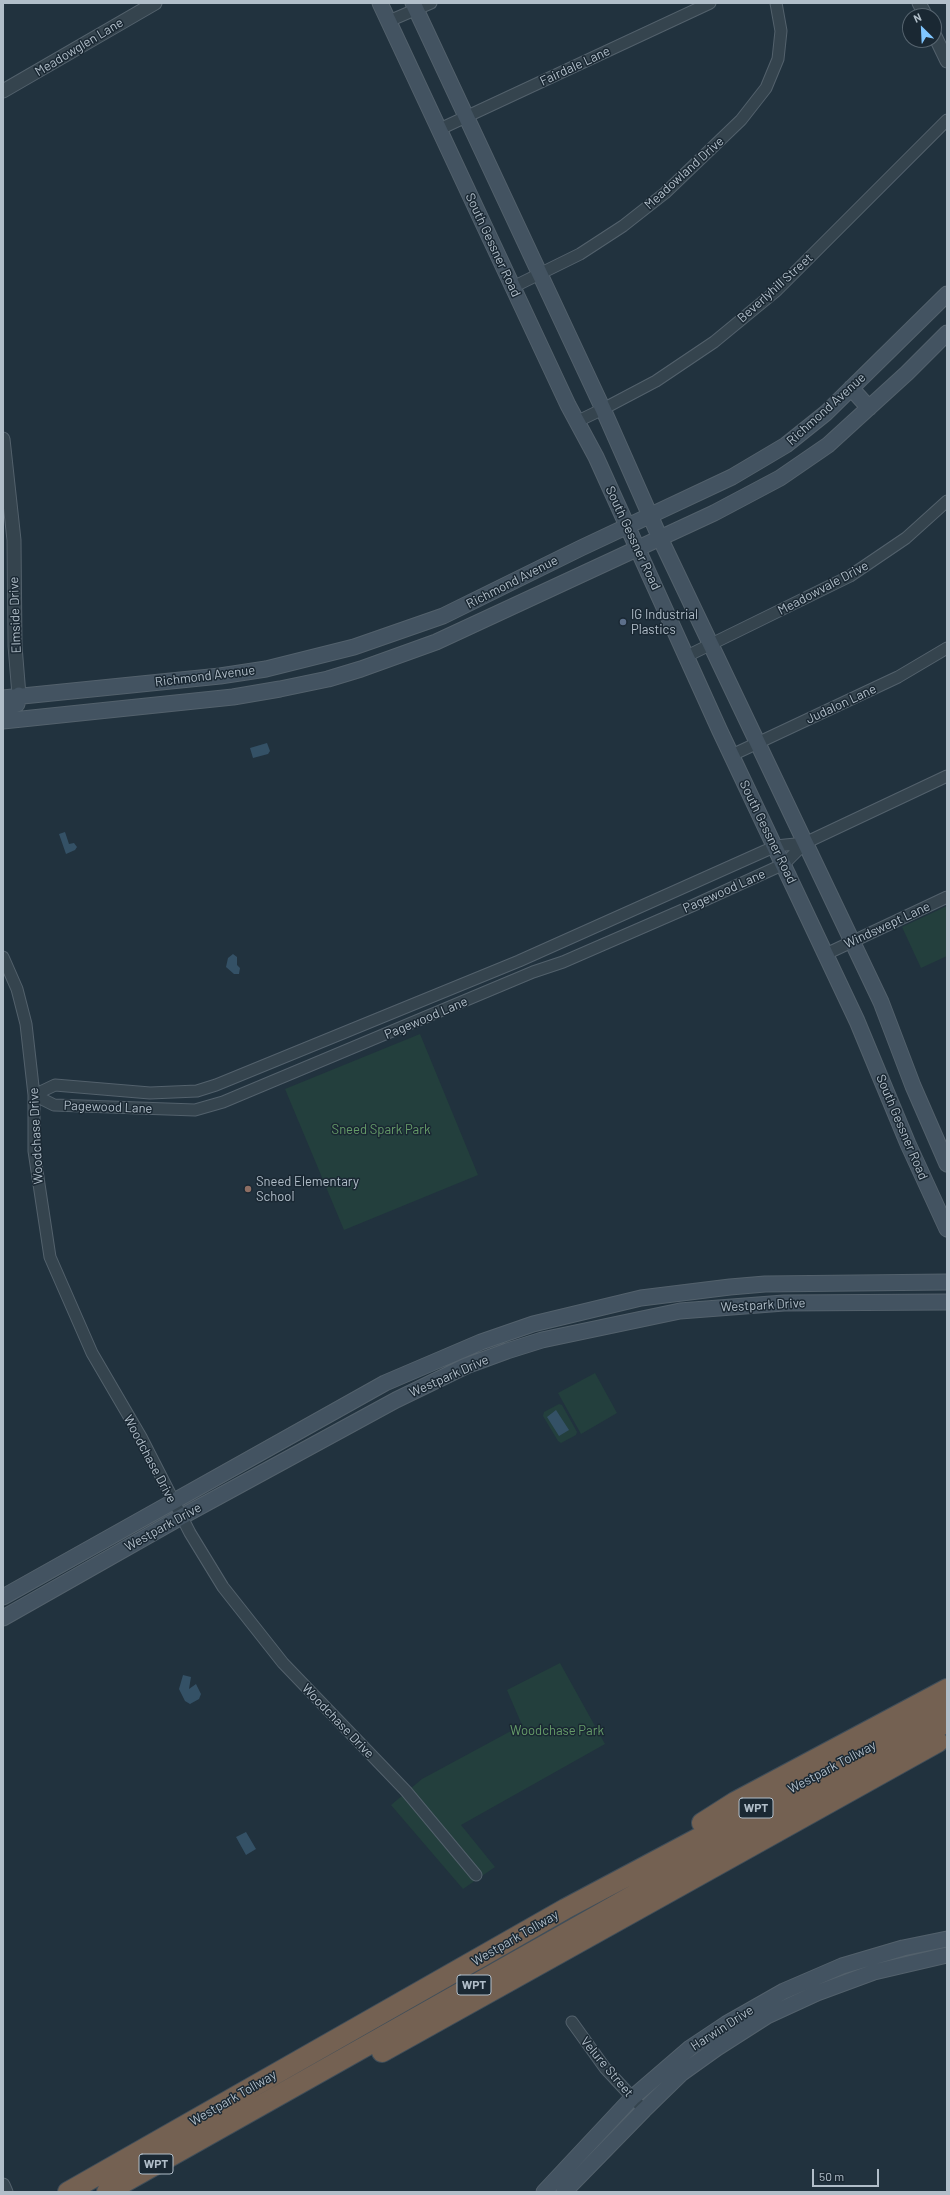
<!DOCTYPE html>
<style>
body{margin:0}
#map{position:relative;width:950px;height:2195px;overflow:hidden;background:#21323e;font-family:Barlow,sans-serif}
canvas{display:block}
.frame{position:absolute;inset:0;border:4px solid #b1bec9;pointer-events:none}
.north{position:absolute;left:902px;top:8px;width:40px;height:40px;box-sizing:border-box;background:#1a2833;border:1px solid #56646f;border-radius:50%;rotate:336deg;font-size:11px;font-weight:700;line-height:16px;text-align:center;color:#b1bec9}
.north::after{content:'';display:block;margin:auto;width:14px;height:18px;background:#80c6ff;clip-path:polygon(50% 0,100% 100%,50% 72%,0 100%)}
.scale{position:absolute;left:812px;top:2169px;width:67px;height:18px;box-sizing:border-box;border:2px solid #b1bec9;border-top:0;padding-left:5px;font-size:12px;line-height:14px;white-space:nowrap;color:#b1bec9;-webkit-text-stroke:3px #1a2833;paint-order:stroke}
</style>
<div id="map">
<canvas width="950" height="2195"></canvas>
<div class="frame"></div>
<div class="north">N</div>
<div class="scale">50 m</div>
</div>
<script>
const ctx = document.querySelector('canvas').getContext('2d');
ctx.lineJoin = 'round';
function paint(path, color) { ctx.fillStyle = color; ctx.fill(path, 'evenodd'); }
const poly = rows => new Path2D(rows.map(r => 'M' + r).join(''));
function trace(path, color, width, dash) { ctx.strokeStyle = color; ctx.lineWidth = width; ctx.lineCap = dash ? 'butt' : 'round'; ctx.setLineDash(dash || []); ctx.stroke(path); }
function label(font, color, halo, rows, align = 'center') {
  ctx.font = font + ' Barlow,sans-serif'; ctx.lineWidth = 3; ctx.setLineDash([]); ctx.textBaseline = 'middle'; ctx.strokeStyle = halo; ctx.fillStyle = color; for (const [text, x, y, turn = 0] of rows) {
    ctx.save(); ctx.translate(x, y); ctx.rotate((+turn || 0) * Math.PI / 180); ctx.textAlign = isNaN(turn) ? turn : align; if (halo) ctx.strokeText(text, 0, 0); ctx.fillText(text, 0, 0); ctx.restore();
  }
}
paint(poly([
 [947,906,947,956,921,968,902,927],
 [420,1034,478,1175,344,1230,285,1089],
 [595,1373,617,1413,581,1434,558,1393],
 [559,1404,562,1405,577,1432,576,1435,561,1443,558,1441,543,1416,544,1412],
 [560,1663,605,1744,461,1825,495,1867,463,1889,391,1805,422,1779,522,1725,507,1690]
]), '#233f3d');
paint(poly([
 [267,743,270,751,268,754,253,758,250,748],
 [65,832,69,844,74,843,77,847,75,850,66,854,59,834],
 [233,954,237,957,237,965,240,968,239,974,234,974,226,967,228,958],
 [556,1410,569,1430,559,1436,547,1417],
 [183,1675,191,1677,189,1689,196,1684,201,1694,199,1699,190,1704,185,1701,179,1689],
 [246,1832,256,1849,246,1855,236,1837]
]), '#345166');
const minor = poly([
 [389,21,431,3],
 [440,129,710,3],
 [513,287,580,254,623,226,665,193,741,120,766,88,778,59,781,31,776,3],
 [576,422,603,409,656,381,714,342,776,291,947,120],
 [687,656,850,576,906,538,947,501],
 [732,755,898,677,947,648],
 [826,954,947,897],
 [3,957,17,989,26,1024,34,1095,34,1151,50,1257,92,1353,141,1437,190,1533,223,1587,283,1663,406,1791,476,1875],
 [34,1095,54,1105,195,1110,223,1102,533,972,563,962,694,905,784,864,805,843,947,776],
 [34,1095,55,1085,150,1093,197,1091,216,1085,519,961,776,846,805,843],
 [572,2022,605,2068,644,2110]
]);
const tertiary = poly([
 [919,3,926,16],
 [934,34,947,61],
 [3,91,155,3],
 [3,439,14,540,15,646,19,695],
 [3,2185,6,2192]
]);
const secondary = poly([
 [380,3,568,405,596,457,719,729,857,1021,908,1144,947,1229],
 [413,3,603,409,660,538,881,1002,913,1086,947,1164],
 [851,388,869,408],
 [3,698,220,676,266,669,354,647,443,616,581,548,732,477,786,445,826,413,947,294],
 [3,709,17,704,19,695],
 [3,721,233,697,280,689,328,679,361,669,436,642,714,513,780,478,828,445,907,373,947,333],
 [3,1597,385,1383,481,1342,533,1324,641,1298,730,1287,765,1284,947,1282],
 [3,1618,181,1517,396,1400,466,1366,507,1351,542,1340,680,1311,784,1303,947,1302],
 [544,2192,632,2098,690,2048,726,2024,784,1991,842,1966,903,1948,947,1939],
 [564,2192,644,2110,682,2073,717,2048,767,2016,817,1993,874,1972,947,1955]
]);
const motorway = poly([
 [702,1823,735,1802,947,1689],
 [382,2052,938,1742],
 [68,2192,565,1909,947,1706],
 [107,2192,744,1833,947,1722]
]);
trace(minor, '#53616c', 13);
trace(tertiary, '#53616c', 15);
trace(secondary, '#53616c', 17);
trace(motorway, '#404e59', 22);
trace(minor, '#35444e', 11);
trace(tertiary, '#35444e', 13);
trace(secondary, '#435361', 15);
trace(motorway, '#746152', 20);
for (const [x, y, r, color] of [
 [623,622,4,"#5c6f8a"],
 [248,1189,4,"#8d6e63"]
]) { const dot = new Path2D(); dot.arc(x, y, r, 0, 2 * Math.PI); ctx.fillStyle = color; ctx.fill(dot); trace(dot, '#1a2833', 1.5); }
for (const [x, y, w] of [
 [756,1808,34],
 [474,1985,34],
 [156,2164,34]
]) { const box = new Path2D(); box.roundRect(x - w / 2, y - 10, w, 20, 3); ctx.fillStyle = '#1a2833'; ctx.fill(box); trace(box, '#b1bec9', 1); }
label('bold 12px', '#b1bec9', null, [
 ["WPT",756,1808],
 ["WPT",474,1985],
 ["WPT",156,2164]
]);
label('13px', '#b1bec9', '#1a2833', [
 ["Meadowglen Lane",79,47,-31],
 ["Fairdale Lane",575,66,-25],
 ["Meadowland Drive",684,173,-42],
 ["South Gessner Road",493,245,65],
 ["Beverlyhill Street",775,288,-42],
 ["Richmond Avenue",826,409,-42],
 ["South Gessner Road",633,538,65],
 ["Richmond Avenue",512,582,-27],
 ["Meadowvale Drive",823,588,-28],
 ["Elmside Drive",15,615,-92],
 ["Richmond Avenue",205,676,-7],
 ["Judalon Lane",841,704,-25],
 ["South Gessner Road",768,832,64],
 ["Pagewood Lane",724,891,-24],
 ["Windswept Lane",887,925,-25],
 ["Pagewood Lane",426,1018,-23],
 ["Pagewood Lane",108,1107,2],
 ["South Gessner Road",902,1127,67],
 ["Woodchase Drive",36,1136,-93],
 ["Westpark Drive",763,1305,-3],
 ["Westpark Drive",449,1376,-24],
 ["Woodchase Drive",150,1459,62],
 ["Westpark Drive",163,1527,-29],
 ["Woodchase Drive",338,1721,46],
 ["Westpark Tollway",832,1767,-28],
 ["Westpark Tollway",515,1938,-30],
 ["Harwin Drive",722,2028,-33],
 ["Velure Street",607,2067,50],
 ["Westpark Tollway",233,2098,-30]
]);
label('13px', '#b1bec9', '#1a2833', [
 ["IG Industrial",631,615],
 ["Plastics",631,630],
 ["Sneed Elementary",256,1182],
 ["School",256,1197]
], 'left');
label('13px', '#669c69', '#1a2833', [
 ["Sneed Spark Park",381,1130],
 ["Woodchase Park",557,1731]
]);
</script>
